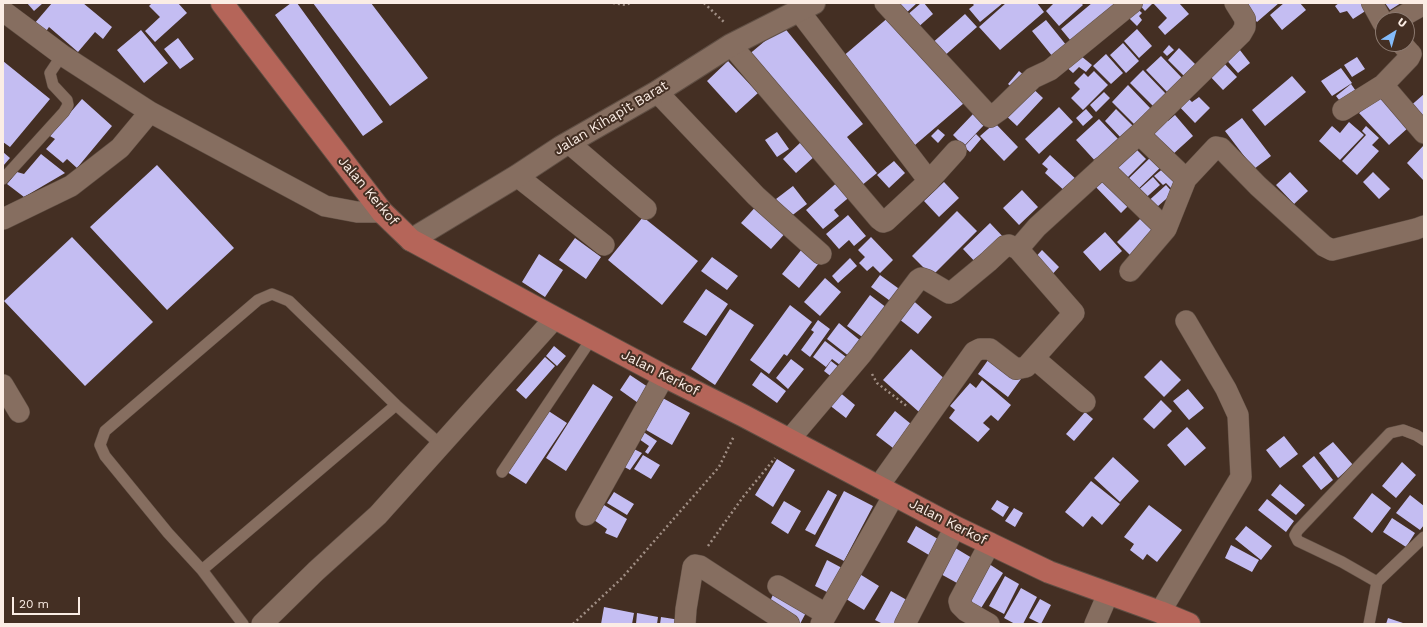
<!DOCTYPE html>
<style>
body{margin:0}
#map{position:relative;width:1427px;height:627px;overflow:hidden;background:#442f23;font-family:"Work Sans",sans-serif}
canvas{display:block}
.frame{position:absolute;inset:0;border:4px solid #fbede5;pointer-events:none}
.north{position:absolute;left:1375px;top:12px;width:40px;height:40px;box-sizing:border-box;background:#442f23;border:1px solid #8d7b71;border-radius:50%;rotate:37deg;font-size:11px;font-weight:700;line-height:16px;text-align:center;color:#fbede5}
.north::after{content:'';display:block;margin:auto;width:14px;height:18px;background:#84bcfb;clip-path:polygon(50% 0,100% 100%,50% 72%,0 100%)}
.scale{position:absolute;left:12px;top:597px;width:68px;height:18px;box-sizing:border-box;border:2px solid #fbede5;border-top:0;padding-left:5px;font-size:12px;line-height:14px;white-space:nowrap;color:#fbede5;-webkit-text-stroke:3px #442f23;paint-order:stroke}
</style>
<div id="map">
<canvas width="1427" height="627"></canvas>
<div class="frame"></div>
<div class="north">U</div>
<div class="scale">20 m</div>
</div>
<script>
const ctx = document.querySelector('canvas').getContext('2d');
ctx.lineJoin = 'round';
function paint(path, color) { ctx.fillStyle = color; ctx.fill(path, 'evenodd'); }
const poly = rows => new Path2D(rows.map(r => 'M' + r).join(''));
function trace(path, color, width, dash) { ctx.strokeStyle = color; ctx.lineWidth = width; ctx.lineCap = dash ? 'butt' : 'round'; ctx.setLineDash(dash || []); ctx.stroke(path); }
function label(font, color, halo, rows, align = 'center') {
  ctx.font = font + ' "Work Sans",sans-serif'; ctx.lineWidth = 4; ctx.setLineDash([]); ctx.textBaseline = 'middle'; ctx.strokeStyle = halo; ctx.fillStyle = color; for (const [text, x, y, turn = 0] of rows) {
    ctx.save(); ctx.translate(x, y); ctx.rotate((+turn || 0) * Math.PI / 180); ctx.textAlign = isNaN(turn) ? turn : align; if (halo) ctx.strokeText(text, 0, 0); ctx.fillText(text, 0, 0); ctx.restore();
  }
}
paint(poly([
 [27,3,43,3,34,11],
 [52,3,64,4,83,3,112,27,103,39,95,32,78,52,49,27,45,33,34,24],
 [152,3,178,3,187,13,155,42,145,31,160,17,149,6],
 [291,3,297,3,383,122,363,136,275,15],
 [313,3,371,3,428,78,390,106],
 [893,3,917,3,904,15],
 [921,3,924,3,933,14,916,29,906,16],
 [972,3,1003,3,980,22,969,9,974,5],
 [1006,3,1037,3,1044,12,1000,50,979,27],
 [1054,3,1081,3,1083,5,1059,26,1046,11],
 [1092,3,1114,3,1119,9,1075,46,1061,29],
 [1138,3,1179,3,1189,14,1165,35,1158,27,1167,18,1153,3,1145,11],
 [1241,3,1279,3,1257,22],
 [1284,3,1300,3,1306,10,1282,30,1270,15],
 [1339,3,1362,3,1367,10,1353,19,1347,11,1340,13,1335,6],
 [1385,3,1401,3,1390,10],
 [1133,5,1142,13,1139,16,1142,20,1137,26,1125,14],
 [965,14,977,27,942,58,930,45],
 [890,16,964,103,915,145,841,58],
 [1046,20,1071,51,1057,62,1032,31],
 [783,26,863,124,847,137,877,173,856,190,747,56],
 [1137,29,1152,46,1139,58,1124,41],
 [141,30,168,63,144,83,117,50],
 [178,38,194,59,180,69,164,49],
 [1123,43,1139,61,1126,73,1110,55],
 [1169,45,1174,50,1167,56,1163,52],
 [1236,45,1250,63,1238,73,1223,56],
 [1179,48,1197,66,1186,78,1168,60],
 [1075,51,1092,65,1086,72,1079,67,1073,73,1063,64],
 [1106,54,1123,73,1111,84,1093,66],
 [1161,56,1184,80,1169,94,1146,70],
 [1357,57,1365,69,1352,77,1344,65],
 [1221,60,1237,77,1223,90,1207,73],
 [3,61,50,99,10,147,3,142],
 [728,61,758,93,736,113,707,81],
 [1341,68,1352,83,1332,96,1321,81],
 [1143,70,1167,95,1154,107,1130,83],
 [1019,71,1027,78,1015,90,1008,84],
 [1094,71,1108,85,1083,110,1071,98,1080,89,1074,83,1084,73,1088,77],
 [1292,76,1306,92,1265,126,1252,110],
 [1028,84,1043,98,1017,126,1002,112],
 [1351,84,1358,94,1343,105,1336,96],
 [1128,85,1151,109,1135,125,1112,102],
 [1104,92,1110,98,1096,112,1090,105],
 [1183,93,1192,102,1199,97,1210,108,1195,123,1175,102],
 [1379,94,1409,127,1389,145,1359,113],
 [1424,94,1424,128,1407,109],
 [82,99,112,126,77,168,67,159,63,163,46,149,55,139,50,136],
 [1059,107,1073,122,1039,154,1025,139],
 [1086,109,1093,117,1083,126,1076,118],
 [1116,109,1135,128,1123,140,1105,121],
 [973,114,984,125,964,146,953,135],
 [1162,115,1168,121,1175,115,1193,136,1172,155,1148,128],
 [1242,118,1271,156,1254,169,1225,131],
 [1099,119,1121,142,1098,164,1076,140],
 [1349,122,1364,135,1340,160,1319,141,1332,126,1340,133],
 [995,123,1018,147,1004,161,980,136],
 [1366,126,1379,138,1372,145,1379,151,1357,175,1342,161,1366,135,1362,131],
 [938,129,945,135,938,143,931,136],
 [777,132,789,149,777,157,765,140],
 [976,134,981,139,970,152,964,147],
 [801,142,815,156,796,173,783,159],
 [1130,143,1146,159,1123,182,1107,166],
 [1424,145,1424,181,1407,163],
 [3,152,10,158,3,166],
 [41,154,65,173,24,197,7,184,17,172,24,174],
 [1050,155,1078,181,1067,193,1045,173,1048,169,1042,164],
 [1153,155,1163,165,1133,194,1123,184],
 [894,161,905,173,889,188,877,175],
 [157,165,234,248,167,310,90,227],
 [1166,166,1179,180,1171,188,1166,183,1163,185,1154,176],
 [1103,171,1132,202,1121,213,1091,182],
 [1290,172,1308,191,1294,204,1276,185],
 [1373,172,1390,189,1379,199,1363,182],
 [1153,177,1160,185,1140,203,1133,195],
 [840,180,853,194,834,210,839,216,823,229,806,210],
 [944,182,959,198,939,217,924,201],
 [1166,185,1173,193,1150,213,1144,205],
 [793,186,807,204,790,217,776,199],
 [1022,190,1038,207,1019,225,1003,208],
 [759,203,789,229,771,249,741,223],
 [957,211,977,231,932,276,912,256],
 [848,215,866,236,854,246,849,240,839,249,826,234],
 [643,217,698,261,662,305,608,260],
 [1142,217,1156,230,1131,256,1117,242],
 [990,223,1006,240,979,266,963,249],
 [1105,232,1122,251,1100,271,1083,252],
 [72,237,153,322,85,386,4,301],
 [871,237,893,260,880,273,873,266,867,271,859,263,865,257,858,250],
 [575,238,601,257,586,279,559,260],
 [802,249,819,263,799,288,782,274],
 [1042,250,1059,267,1049,278,1032,261],
 [539,254,563,270,545,297,522,282],
 [712,257,738,276,727,290,701,271],
 [850,258,857,266,838,283,832,276],
 [880,275,902,291,893,303,871,287],
 [825,278,841,292,820,316,804,302],
 [706,289,728,304,706,336,683,322],
 [870,295,887,308,865,339,847,326],
 [909,297,932,317,918,334,894,315],
 [790,305,812,322,787,356,784,354,769,374,750,360],
 [730,309,754,325,715,385,691,369],
 [818,320,830,329,810,357,801,350,814,332,811,330],
 [839,323,862,342,850,357,827,339],
 [825,341,850,360,844,368,832,359,826,367,813,357],
 [554,346,566,356,557,366,546,356],
 [911,349,947,381,919,412,883,380],
 [991,356,1021,379,1008,397,978,374],
 [545,357,555,366,526,399,516,390],
 [791,359,804,369,788,389,776,378],
 [1161,360,1181,380,1164,397,1144,377],
 [831,361,844,371,837,381,824,371],
 [761,372,786,391,777,403,752,385],
 [630,375,651,389,641,405,620,390],
 [982,380,1011,405,998,421,991,415,983,423,990,429,978,442,949,418,955,410,950,406,970,383,976,388],
 [593,384,613,397,566,471,546,458],
 [1188,389,1204,408,1189,420,1173,401],
 [838,391,855,405,846,418,828,404],
 [659,396,690,413,672,445,641,427],
 [1161,400,1172,411,1154,429,1143,419],
 [547,410,567,423,526,484,507,472],
 [895,411,911,424,893,448,876,435],
 [1085,412,1093,419,1074,441,1066,434],
 [1187,427,1206,448,1185,466,1167,445],
 [639,429,657,441,648,454,645,452,649,446,639,439],
 [1284,436,1298,454,1280,468,1266,450],
 [1333,442,1353,465,1338,478,1319,453],
 [630,447,642,453,630,470,619,464],
 [643,455,660,465,651,479,634,469],
 [1314,456,1333,480,1321,490,1302,466],
 [1113,457,1139,481,1120,502,1094,478],
 [777,459,795,470,773,507,755,495],
 [1402,462,1416,475,1396,498,1382,486],
 [1091,481,1120,504,1102,525,1092,516,1083,527,1065,512],
 [1280,484,1305,505,1296,515,1271,495],
 [828,490,837,495,815,535,805,530],
 [844,491,873,506,844,561,815,546],
 [614,492,634,504,627,515,607,503],
 [1372,493,1391,508,1372,533,1353,518],
 [1410,495,1424,506,1424,525,1420,530,1396,513],
 [1267,499,1294,521,1286,532,1258,510],
 [997,500,1009,507,1003,517,991,509],
 [784,501,801,511,788,534,771,523],
 [599,502,627,519,617,538,605,533,607,529,591,518],
 [1149,505,1182,530,1157,562,1147,554,1143,560,1130,550,1134,544,1124,537],
 [1014,508,1023,513,1015,527,1005,521],
 [1392,518,1415,533,1406,547,1383,532],
 [916,526,943,542,934,558,907,542],
 [1246,526,1272,546,1261,560,1235,539],
 [1231,545,1259,560,1252,572,1225,558],
 [952,546,972,558,957,583,937,572],
 [827,560,842,568,829,593,815,586],
 [986,562,1003,573,978,613,961,603],
 [858,573,879,586,864,610,843,597],
 [1005,576,1019,584,1004,614,989,606],
 [1021,588,1037,597,1023,624,1015,624,1004,618],
 [775,590,809,607,800,624,798,624,768,606],
 [891,591,912,603,900,624,883,624,875,620],
 [1040,599,1051,605,1041,624,1029,618],
 [604,607,634,613,632,624,601,624],
 [637,613,658,617,657,624,636,624],
 [661,617,680,620,679,624,660,624],
 [1388,618,1406,624,1386,624]
]), '#c4bdf2');
const service = poly([
 [3,179,64,112,68,105,67,100,53,85,50,73,62,55],
 [502,472,592,338],
 [202,570,396,405],
 [1377,582,1342,562,1298,541,1295,535,1298,530,1390,433,1403,430,1416,435,1424,440],
 [243,624,202,570,168,533,105,456,100,445,105,431,258,300,272,294,289,301,396,405,441,445],
 [1369,624,1377,582,1424,537]
]);
const minor = poly([
 [885,3,990,117,1000,110,1033,78,1050,70,1132,3],
 [1372,3,1383,23],
 [3,11,62,55,150,112,325,206,357,212,382,212],
 [799,11,929,181],
 [1396,20,1424,4],
 [731,45,879,219,883,222,886,221,929,181,956,151],
 [1383,85,1424,133],
 [657,92,756,196,821,254],
 [1343,110,1383,85,1409,58,1411,54,1409,52,1402,44],
 [1139,134,1186,179,1216,147,1221,148,1258,186,1324,246,1332,250,1416,229,1424,226],
 [569,143,646,209],
 [1102,167,1166,229,1130,271],
 [517,176,604,245],
 [3,219,71,186,120,148,150,112],
 [1166,229,1186,179],
 [1018,249,1037,227,1139,134,1241,34,1245,27,1245,19,1235,3],
 [1035,359,1085,402],
 [3,385,19,412],
 [789,440,861,355,918,280,921,278,927,280,949,293,953,291,988,262,1005,246,1009,245,1018,249,1074,313,1026,367,1016,369,990,349,980,349,974,352,878,487],
 [586,515,664,376],
 [778,586,826,614],
 [1160,612,1241,477,1238,415,1226,389,1186,321],
 [262,624,316,571,378,515,555,318],
 [685,624,686,609,693,567,695,565,700,566,789,624],
 [821,624,894,495],
 [905,624,955,527],
 [989,624,966,611,960,605,959,601,990,543],
 [1095,624,1108,594]
]);
const tertiary = poly([
 [411,240,517,176,561,147,657,92,731,45,814,3]
]);
const primary = poly([
 [222,3,382,212,411,240,555,318,664,376,744,416,955,527,1049,572,1160,612,1189,624]
]);
trace(service, '#604f44', 12);
trace(minor, '#604f44', 22);
trace(tertiary, '#604f44', 24);
trace(primary, '#604f44', 24);
trace(poly([
 [613,3,626,5,630,3],
 [704,3,725,23],
 [872,374,877,383,908,407],
 [708,546,743,497,775,458],
 [573,624,622,578,719,467,734,436]
]), '#a18f85', 2.5, [2, 3]);
trace(service, '#866e60', 11);
trace(minor, '#866e60', 21);
trace(tertiary, '#866e60', 22);
trace(primary, '#b56559', 22);
label('14px', '#fbede5', '#442f23', [
 ["Jalan Kihapit Barat",611,118,-31],
 ["Jalan Kerkof",368,191,50],
 ["Jalan Kerkof",660,373,27],
 ["Jalan Kerkof",948,522,27]
]);
</script>
